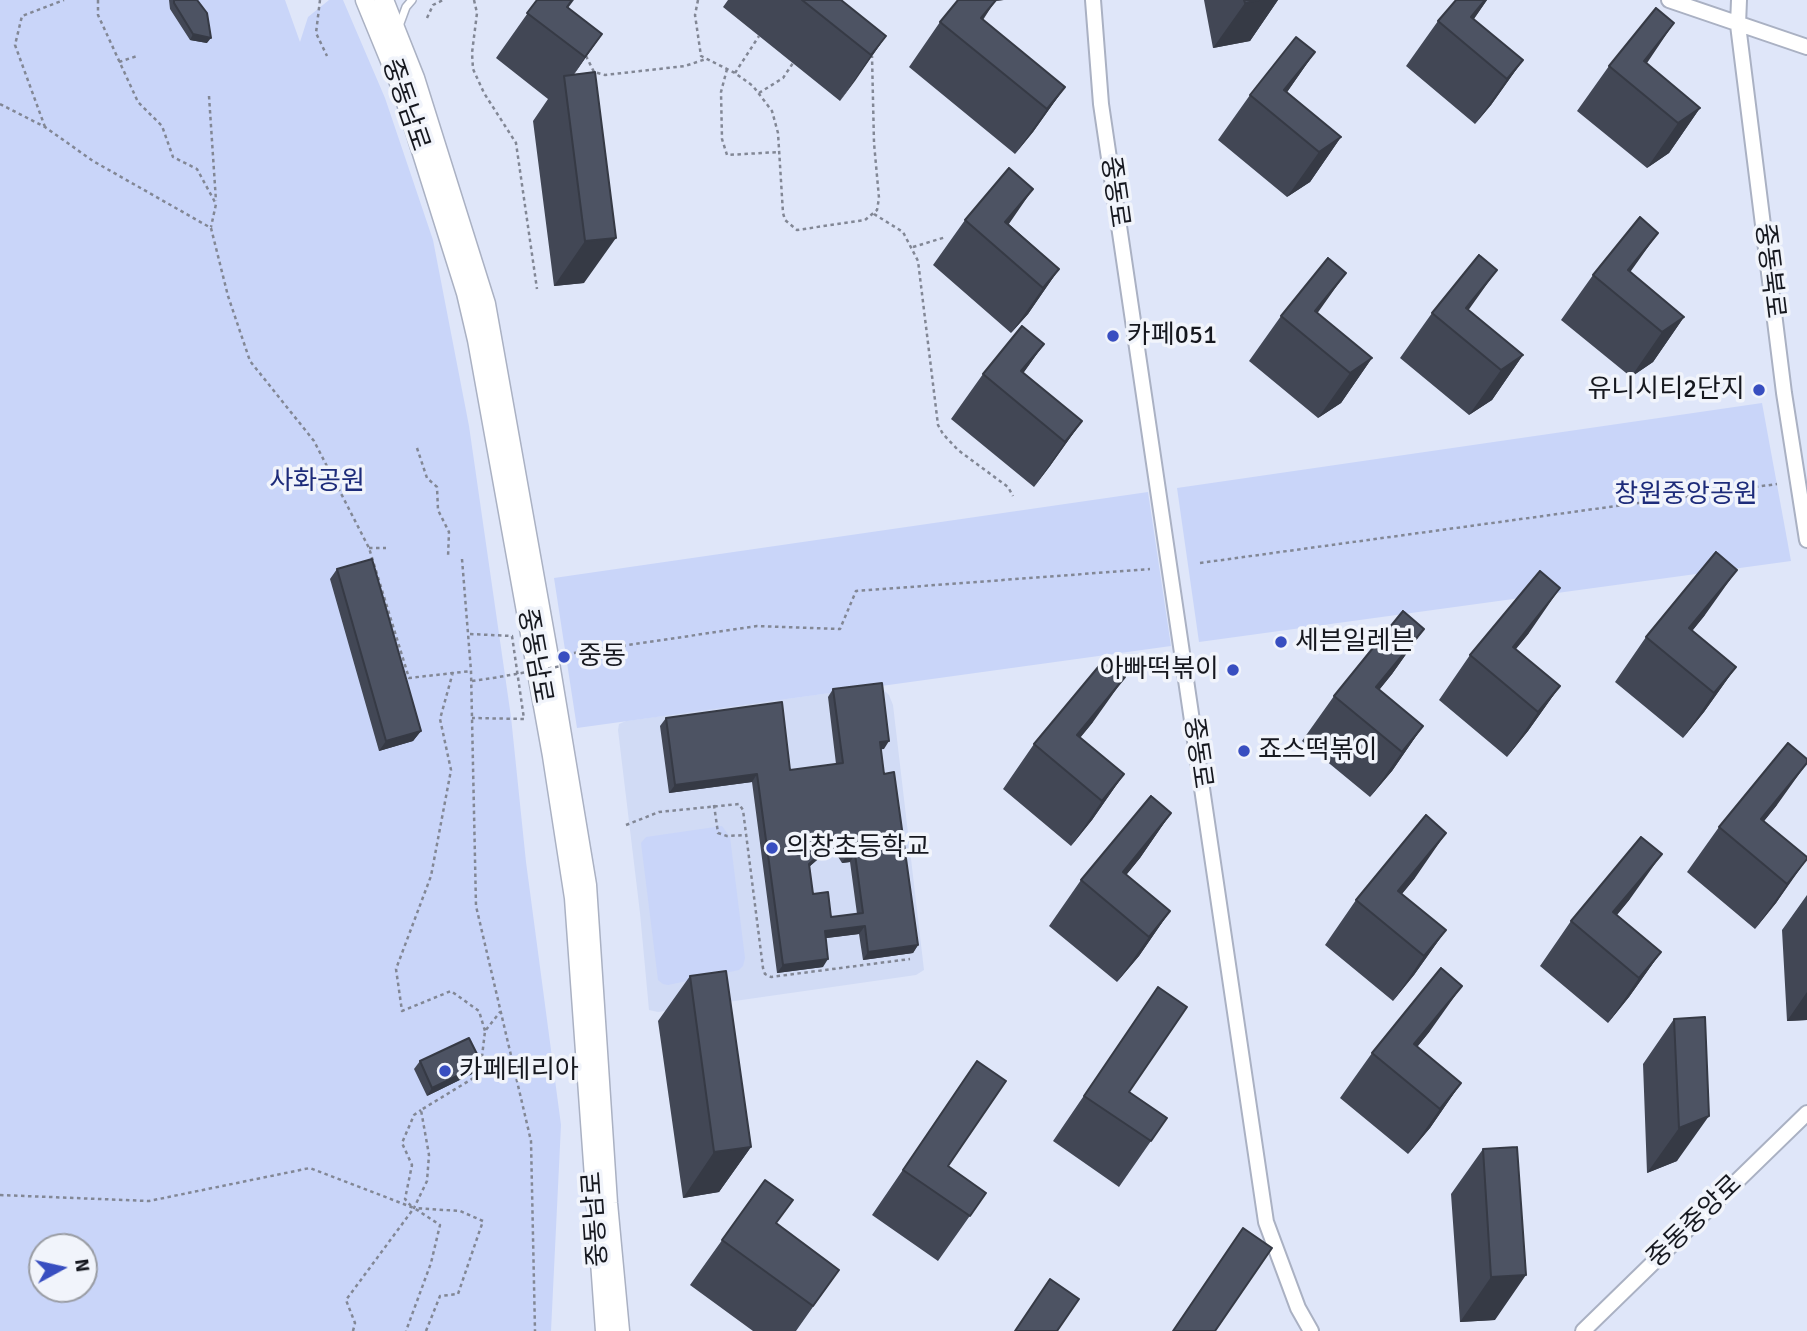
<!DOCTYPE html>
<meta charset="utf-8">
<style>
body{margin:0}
#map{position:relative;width:1807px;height:1331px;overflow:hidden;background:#dfe6f9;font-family:Signika,sans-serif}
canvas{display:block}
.north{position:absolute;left:28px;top:1233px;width:70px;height:70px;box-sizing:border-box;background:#f1f4fb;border:2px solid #999ca3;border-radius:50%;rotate:82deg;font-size:19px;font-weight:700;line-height:28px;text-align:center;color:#16181f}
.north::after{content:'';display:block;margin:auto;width:24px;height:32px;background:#384ec0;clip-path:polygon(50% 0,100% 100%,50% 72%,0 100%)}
</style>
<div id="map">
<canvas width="1807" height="1331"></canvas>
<div class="north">N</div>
</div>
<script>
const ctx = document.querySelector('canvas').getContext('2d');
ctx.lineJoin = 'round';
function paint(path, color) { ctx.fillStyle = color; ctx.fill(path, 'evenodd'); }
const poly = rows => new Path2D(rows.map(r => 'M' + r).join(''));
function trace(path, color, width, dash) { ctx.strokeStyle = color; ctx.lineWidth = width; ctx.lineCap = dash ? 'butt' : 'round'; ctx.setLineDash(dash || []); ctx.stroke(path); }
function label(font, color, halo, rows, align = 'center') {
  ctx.font = font + ' Signika,"Noto Sans KR",sans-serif'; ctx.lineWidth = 7; ctx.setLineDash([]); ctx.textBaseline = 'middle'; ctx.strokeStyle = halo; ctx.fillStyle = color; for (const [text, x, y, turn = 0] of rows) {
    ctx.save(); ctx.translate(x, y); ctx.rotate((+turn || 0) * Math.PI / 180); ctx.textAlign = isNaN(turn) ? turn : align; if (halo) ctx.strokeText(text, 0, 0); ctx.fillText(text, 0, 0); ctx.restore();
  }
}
paint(poly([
 [873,687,882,688,889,695,893,705,924,970,916,975,658,1012,649,1010,640,913,618,730,619,724,626,721]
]), '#d1dbf5');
paint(poly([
 [0,0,285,0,300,42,308,17,329,0,343,0,385,98,433,240,469,426,511,717,526,862,561,1125,551,1331,0,1331],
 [42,1247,84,1247,84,1289,42,1289],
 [1762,403,1791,561,1199,642,1177,488],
 [1148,492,1171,646,577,728,554,578],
 [722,826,730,837,745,958,743,966,739,970,668,985,663,984,658,980,641,843,646,837]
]), '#c9d5f9');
const service = poly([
 [399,26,406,7,412,0]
]);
const minor = poly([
 [1093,0,1101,104,1266,1222,1298,1308,1311,1331],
 [1669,0,1807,47],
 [1739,0,1738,25,1784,393,1807,540],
 [1583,1331,1807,1113]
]);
const tertiary = poly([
 [365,0,402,90,466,293,477,340,552,756,574,898,605,1331],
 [384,0,415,78,486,304,549,657,587,885,608,1203,620,1331]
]);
trace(service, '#aab1c3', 10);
trace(minor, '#aab1c3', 18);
trace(tertiary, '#aab1c3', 21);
trace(poly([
 [98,0,98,15,138,102,162,126,173,157,197,169,216,204,211,227],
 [320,0,316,33,327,56],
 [474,0,477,13,472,53,473,69,484,93,516,143,537,289],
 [698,0,695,15,701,56,735,73,753,86,772,111,778,133,783,213,785,220,797,230,865,220,877,210,879,198,874,143,872,56],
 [427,18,433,5,443,0],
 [586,56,594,72,605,75,685,66,706,59],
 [119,62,137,56],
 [727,69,721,92,722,139,727,155,779,152],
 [735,73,759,36],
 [759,93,783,78,793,63],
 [209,96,216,201],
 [0,104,45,127,93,161,211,228,228,296,250,361,314,441,369,548,409,678,471,671],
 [45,127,15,45,22,16,64,0],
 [874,214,903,232,918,261,938,425,943,434,958,450,1008,487,1013,496],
 [913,247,946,237],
 [417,448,427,478,437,487,438,510,449,532,448,557],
 [369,548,386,548],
 [462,559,471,671,476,906,531,1141,535,1331],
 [1200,563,1777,484],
 [470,634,512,636,524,719,472,718],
 [567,654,757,626,840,629,856,591,1150,569],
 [453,672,440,719,451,770,431,876,396,969,402,1011,451,991,479,1011,485,1031],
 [472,681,493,678],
 [714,805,718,833,727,836,745,835],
 [626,825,659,812,739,804,743,810,763,968,765,974,771,977,910,959],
 [0,1195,149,1201,310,1168,414,1208,440,1225,431,1263,406,1331],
 [411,1206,405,1199,412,1165,402,1143,414,1115,421,1110],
 [353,1331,355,1323,346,1300,414,1208],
 [426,1331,440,1296,458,1294,483,1221,460,1211,414,1208,427,1181,429,1155,421,1110,480,1074,485,1031,500,1012]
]), '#828795', 2.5, [3.5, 3.5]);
trace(service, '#fff', 7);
trace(minor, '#fff', 14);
trace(tertiary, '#fff', 18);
trace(poly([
 [493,678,562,666]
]), '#828795', 2.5, [3.5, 3.5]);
paint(poly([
 [169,0,197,0,207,43,190,40,170,9],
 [537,0,574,0,568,8,602,34,574,74,595,72,584,283,554,286,533,121,548,99,496,58],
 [728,0,840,0,886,36,840,101,723,7],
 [958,0,1003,0,995,1,983,20,1065,87,1033,132,1015,154,909,67,940,22],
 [1204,0,1278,0,1250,41,1213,48],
 [1456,0,1487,0,1474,19,1523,60,1491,105,1475,124,1406,66,1438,21],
 [1315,52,1287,92,1341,137,1310,182,1287,197,1218,140,1250,95],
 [1646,63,1700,108,1669,153,1647,168,1577,111,1609,66],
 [965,220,1009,224,1059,269,1028,314,1011,333,933,265],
 [1630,272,1684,317,1653,362,1631,377,1561,320,1593,275],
 [1469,310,1523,355,1492,400,1469,415,1400,358,1432,313],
 [1281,316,1372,358,1341,403,1318,418,1249,361],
 [1044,344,1023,373,1082,421,1050,466,1034,487,951,419,983,374],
 [337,569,421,731,413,741,379,751,330,579],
 [1705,615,1692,631,1736,667,1704,712,1683,738,1615,682,1646,637],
 [1424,629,1392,674,1379,690,1423,726,1392,771,1370,797,1302,741,1334,696],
 [1529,633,1516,649,1560,686,1528,731,1507,757,1439,700,1470,655],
 [833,689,884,749,881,749,884,774,918,945,913,953,863,960,859,934,826,938,823,967,777,973,752,782,669,793,660,726,666,718,790,770,836,764,828,697],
 [832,847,842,863,850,862,857,914,831,917,813,894,809,867],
 [1093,722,1080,738,1124,774,1092,820,1071,846,1003,789,1034,744],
 [1777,805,1764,821,1807,857,1776,903,1755,929,1687,872,1719,827],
 [1171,813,1140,858,1126,875,1170,911,1139,956,1117,982,1049,926,1081,880],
 [1415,878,1402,894,1446,930,1414,975,1393,1001,1325,945,1356,900],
 [1807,895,1807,1020,1787,1021,1782,930],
 [1630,899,1617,915,1661,952,1629,997,1608,1023,1540,966,1571,921],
 [690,976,751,1147,719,1192,683,1198,658,1021],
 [1158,987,1129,1092,1167,1118,1119,1187,1053,1141],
 [1705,1017,1677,1161,1647,1173,1643,1064,1674,1019],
 [1430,1031,1417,1047,1461,1083,1430,1128,1408,1154,1340,1098,1372,1053],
 [420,1061,476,1072,427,1096,414,1069],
 [977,1061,948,1166,986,1193,938,1261,872,1215],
 [1483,1149,1495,1320,1460,1322,1451,1194],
 [765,1180,776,1224,839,1270,796,1331,753,1331,690,1285]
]), '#424755');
paint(poly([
 [979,0,1004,0,995,1,966,43],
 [1259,0,1278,0,1250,41,1213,48,1245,3],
 [1485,0,1487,0,1470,24,1471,17],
 [1674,23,1643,69,1644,61],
 [193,34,211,38,207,43,190,40],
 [602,34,566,86,585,57],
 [886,36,855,81,840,101,871,55],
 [1315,52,1283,98,1284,90],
 [1523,60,1491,105,1475,124,1507,79],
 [1065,87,1033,132,1015,154,1047,109],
 [1700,108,1669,153,1647,168,1678,123],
 [1341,137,1310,182,1287,197,1319,152],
 [1033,189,1002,234,1005,222],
 [1658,233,1626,278,1628,270],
 [616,238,584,283,554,286,585,241],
 [1059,269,1028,314,1011,333,1043,288],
 [1497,270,1465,315,1466,308],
 [1346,273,1314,318,1315,311],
 [1684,317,1653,362,1631,377,1662,332],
 [1044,344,1012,389,1021,371],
 [1523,355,1492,400,1469,415,1501,370],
 [1372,358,1341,403,1318,418,1350,373],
 [1082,421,1050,466,1034,487,1065,442],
 [1737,570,1705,615,1671,657,1689,628],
 [1560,588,1529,633,1494,675,1513,647],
 [1424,629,1392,674,1358,716,1376,687],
 [1736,667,1704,712,1683,738,1714,693],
 [1125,677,1093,722,1058,764,1077,735],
 [1560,686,1528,731,1507,757,1538,712],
 [1423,726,1392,771,1370,797,1402,752],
 [421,731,413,741,379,751,386,741],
 [889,741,884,749,874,750,880,742],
 [1807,763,1777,805,1743,847,1761,819],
 [757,774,752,782,669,793,675,785],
 [1124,774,1092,820,1071,846,1102,801],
 [1171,813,1140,858,1105,901,1123,872],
 [1446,833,1415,878,1380,920,1398,891],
 [837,839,832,847,803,872,809,864],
 [855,854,850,862,842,863,847,855],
 [1662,854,1630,899,1595,941,1613,912],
 [1807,859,1776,903,1755,929,1787,884],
 [1170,911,1139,956,1117,982,1149,937],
 [865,926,859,934,819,939,825,931],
 [1446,930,1414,975,1393,1001,1424,956],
 [918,945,913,953,863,960,868,952],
 [1661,952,1629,997,1608,1023,1639,978],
 [828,959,823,967,777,973,783,965],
 [1462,986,1430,1031,1396,1073,1414,1044],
 [1807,992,1807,1020,1787,1021],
 [482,1064,476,1072,427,1096,432,1088],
 [1461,1083,1430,1128,1408,1154,1440,1109],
 [1709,1116,1677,1161,1647,1173,1679,1128],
 [751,1147,719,1192,683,1198,714,1152],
 [1526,1275,1495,1320,1460,1322,1491,1277]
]), '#363a45');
const building = poly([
 [174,0,197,0,207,13,211,38,193,34,174,3,174,0],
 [537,0,572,0,567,7,602,34,585,57,527,13,537,0],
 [802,0,841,0,886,36,871,55,802,0],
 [958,0,996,0,981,18,1065,87,1047,109,940,22,958,0],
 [1244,0,1259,0,1245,3,1244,0],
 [1456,0,1485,0,1471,17,1523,60,1507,79,1438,21,1456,0],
 [1656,8,1674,23,1644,61,1700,108,1678,123,1609,66,1656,8],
 [1296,37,1315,52,1284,90,1341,137,1319,152,1250,95,1296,37],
 [595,72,616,238,585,241,564,76,595,72],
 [1009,168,1033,189,1005,222,1059,269,1043,288,965,220,1009,168],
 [1640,217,1658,233,1628,270,1684,317,1662,332,1593,275,1640,217],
 [1479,255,1497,270,1466,308,1523,355,1501,370,1432,313,1479,255],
 [1328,258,1346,273,1315,311,1372,358,1350,373,1281,316,1328,258],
 [1022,326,1044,344,1021,371,1082,421,1065,442,983,374,1022,326],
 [1716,552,1737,570,1689,628,1736,667,1714,693,1646,637,1716,552],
 [372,559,421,731,386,741,337,569,372,559],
 [1540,571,1560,588,1513,647,1560,686,1538,712,1470,655,1540,571],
 [1403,611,1424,629,1376,687,1423,726,1402,752,1334,696,1403,611],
 [1104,660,1125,677,1077,735,1124,774,1102,801,1034,744,1104,660],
 [882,683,889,741,880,742,884,774,894,772,918,945,868,952,865,926,825,931,828,959,783,965,757,774,675,785,666,718,782,702,790,770,843,763,833,689,882,683],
 [837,839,847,855,855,854,863,913,831,917,828,892,813,894,809,864,837,839],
 [1788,743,1807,759,1807,763,1761,819,1807,857,1807,859,1787,884,1719,827,1788,743],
 [1151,796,1171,813,1123,872,1170,911,1149,937,1081,880,1151,796],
 [1426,815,1446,833,1398,891,1446,930,1424,956,1356,900,1426,815],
 [1641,837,1662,854,1613,912,1661,952,1639,978,1571,921,1641,837],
 [1441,968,1462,986,1414,1044,1461,1083,1440,1109,1372,1053,1441,968],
 [726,971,751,1147,714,1152,690,976,726,971],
 [1158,987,1187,1007,1129,1092,1167,1118,1151,1141,1084,1096,1158,987],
 [1705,1017,1709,1116,1679,1128,1674,1019,1705,1017],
 [469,1038,482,1064,432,1088,420,1061,469,1038],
 [977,1061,1006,1081,948,1166,986,1193,970,1216,903,1170,977,1061],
 [1517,1147,1526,1275,1491,1277,1483,1149,1517,1147],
 [765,1180,793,1200,776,1223,839,1270,813,1306,722,1240,765,1180],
 [1243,1228,1272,1248,1215,1331,1173,1331,1243,1228],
 [1050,1279,1079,1299,1057,1331,1015,1331,1050,1279]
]);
paint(building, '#4d5363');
trace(building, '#363a45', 2);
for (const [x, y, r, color] of [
 [1113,336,7,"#384ec0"],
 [1759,390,7,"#384ec0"],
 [1281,642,7,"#384ec0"],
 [564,657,7,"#384ec0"],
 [1233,670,7,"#384ec0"],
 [1244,751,7,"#384ec0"],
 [772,848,7,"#384ec0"],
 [445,1071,7,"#384ec0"]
]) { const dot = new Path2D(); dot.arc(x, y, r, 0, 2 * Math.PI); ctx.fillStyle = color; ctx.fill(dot); trace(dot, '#f1f4fb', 2.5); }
label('26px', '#16181f', '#f1f4fb', [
 ["중동남로",405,105,71],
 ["중동로",1114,192,82],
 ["중동북로",1769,271,83],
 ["중동남로",534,656,80],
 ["중동로",1197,753,82],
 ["중동남로",596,1219,-94],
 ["중동중앙로",1695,1222,-44]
]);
label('26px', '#16181f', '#f1f4fb', [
 ["카페051",1127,336],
 ["유니시티2단지",1745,390,"right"],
 ["세븐일레븐",1295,642],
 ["중동",578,657],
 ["아빠떡볶이",1219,670,"right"],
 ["죠스떡볶이",1258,751],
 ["의창초등학교",786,848],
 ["카페테리아",459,1071]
], 'left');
label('26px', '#1d2b7a', '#f1f4fb', [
 ["사화공원",317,482],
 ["창원중앙공원",1686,495]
]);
</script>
